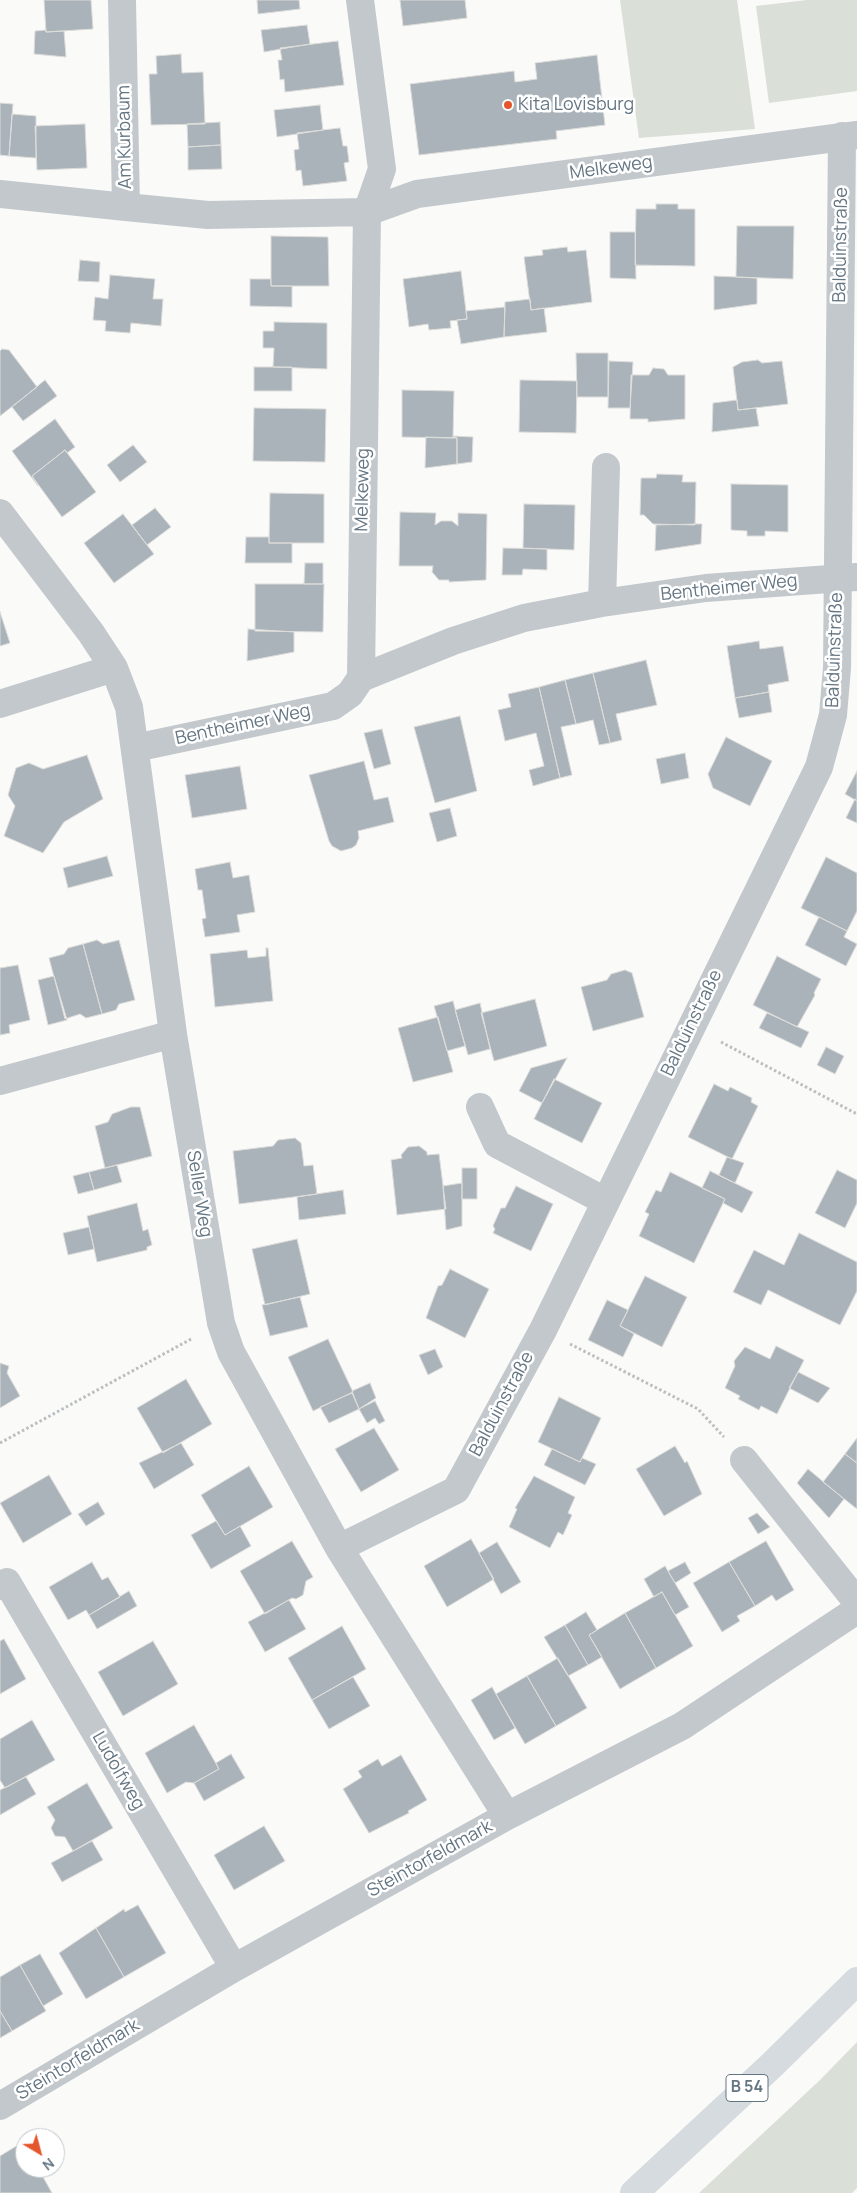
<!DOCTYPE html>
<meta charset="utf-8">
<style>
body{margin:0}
#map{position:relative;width:857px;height:2193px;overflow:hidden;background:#fafaf8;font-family:Manrope,sans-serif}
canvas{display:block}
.north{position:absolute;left:15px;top:2128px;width:50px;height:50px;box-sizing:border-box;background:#fff;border:1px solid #c1c8cd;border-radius:50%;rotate:143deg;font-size:14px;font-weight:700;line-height:20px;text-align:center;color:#657683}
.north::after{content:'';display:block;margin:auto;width:18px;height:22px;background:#e4572e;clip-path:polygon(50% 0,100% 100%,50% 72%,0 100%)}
</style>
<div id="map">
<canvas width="857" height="2193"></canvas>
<div class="north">N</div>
</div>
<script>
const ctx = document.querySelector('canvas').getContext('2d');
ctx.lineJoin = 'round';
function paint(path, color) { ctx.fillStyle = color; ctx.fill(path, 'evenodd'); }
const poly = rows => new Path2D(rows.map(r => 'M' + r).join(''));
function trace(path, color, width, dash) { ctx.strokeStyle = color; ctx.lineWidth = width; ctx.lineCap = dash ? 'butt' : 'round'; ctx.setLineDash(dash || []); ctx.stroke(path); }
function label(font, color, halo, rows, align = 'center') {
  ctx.font = font + ' Manrope,sans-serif'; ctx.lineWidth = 5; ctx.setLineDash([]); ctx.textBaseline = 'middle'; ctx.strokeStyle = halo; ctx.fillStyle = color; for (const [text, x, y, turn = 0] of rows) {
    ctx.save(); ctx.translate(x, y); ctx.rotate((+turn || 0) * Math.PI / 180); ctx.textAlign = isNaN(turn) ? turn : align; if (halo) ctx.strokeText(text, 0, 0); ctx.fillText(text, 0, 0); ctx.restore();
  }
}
paint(poly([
 [620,0,737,0,755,129,639,138],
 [807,0,857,0,857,91,769,103,756,6],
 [857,2042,857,2188,852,2193,699,2193,820,2080]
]), '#dadfd7');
const building = poly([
 [44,0,91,0,93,29,46,32,44,0],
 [257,0,299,0,300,9,258,14,257,0],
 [400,0,465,0,467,18,403,26,400,0],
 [307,25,310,44,264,52,261,30,307,25],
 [46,30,46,32,64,31,66,57,34,54,35,31,46,30],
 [338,41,344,85,285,92,284,79,280,80,278,60,282,60,280,48,338,41],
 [181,54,182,73,203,72,205,124,151,125,149,74,157,74,156,56,181,54],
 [597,55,605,125,556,131,557,139,419,155,410,84,514,71,515,82,537,79,535,63,597,55],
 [0,103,13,104,9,156,0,155,0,103],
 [320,105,323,130,277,137,274,110,320,105],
 [12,114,36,116,36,158,9,156,12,114],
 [220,122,221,145,188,147,187,124,220,122],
 [85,124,87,168,37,170,35,126,85,124],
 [340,128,343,146,347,146,349,162,344,163,347,181,303,186,301,170,296,171,294,150,299,149,297,133,340,128],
 [221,145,222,169,188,170,188,147,221,145],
 [656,204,678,204,678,209,695,209,695,266,635,265,636,209,656,209,656,204],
 [737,226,794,226,793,279,736,277,737,226],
 [610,232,635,232,636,279,610,278,610,232],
 [271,236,328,237,329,286,271,286,271,236],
 [567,247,568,252,586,250,592,302,531,310,524,257,543,255,542,250,567,247],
 [80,260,100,262,99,282,78,281,80,260],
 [461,271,467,319,450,321,451,328,429,330,428,324,409,327,403,279,461,271],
 [110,275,155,279,153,299,163,299,161,326,131,323,130,333,105,331,106,321,93,320,95,297,108,299,110,275],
 [714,276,757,278,757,304,714,310,714,276],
 [250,279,271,279,271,286,292,286,292,307,250,306,250,279],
 [530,299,531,310,544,308,547,332,504,337,505,302,530,299],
 [505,307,504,337,461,344,457,320,467,319,466,311,505,307],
 [274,322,327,323,327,369,273,367,274,348,263,348,263,331,274,331,274,322],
 [2,349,9,350,37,387,0,416,0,351,2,349],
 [576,353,608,353,608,397,577,397,576,353],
 [758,360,762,363,782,361,788,404,738,410,733,367,742,362,758,360],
 [609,361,633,362,630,408,608,408,609,361],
 [254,367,292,367,292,391,254,391,254,367],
 [653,368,664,369,668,375,685,375,685,419,648,422,648,419,630,419,631,375,649,375,653,368],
 [45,380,57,396,23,421,12,407,45,380],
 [520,380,577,381,576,433,519,432,520,380],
 [402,390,454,391,453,438,402,437,402,390],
 [737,400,738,410,756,408,759,426,712,432,713,403,737,400],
 [254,408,326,409,325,462,253,461,254,408],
 [55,419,75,447,67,453,65,450,32,476,38,486,12,451,55,419],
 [453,436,473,437,472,462,457,464,457,438,453,436],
 [426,437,457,438,457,464,425,468,426,437],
 [133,445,147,462,120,482,107,465,133,445],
 [65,450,96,492,62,517,32,476,65,450],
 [657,474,683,475,682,482,696,482,695,525,653,524,644,515,640,515,641,478,656,478,657,474],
 [731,484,788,485,788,532,765,531,765,536,747,536,747,531,731,530,731,484],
 [270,493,324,494,324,543,269,543,270,493],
 [524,504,575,505,574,550,523,548,524,504],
 [155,508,171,527,147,545,132,525,155,508],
 [400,512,436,513,435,525,441,521,452,521,458,526,458,513,487,514,486,580,449,582,449,580,439,580,432,572,433,566,399,566,400,512],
 [123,514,154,554,114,583,84,543,123,514],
 [695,524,702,524,701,544,655,551,656,525,695,524],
 [246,537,269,537,269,543,292,543,292,563,245,563,246,537],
 [503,548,547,549,547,570,523,569,522,575,502,575,503,548],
 [305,563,323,563,323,584,304,584,305,563],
 [255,584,324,584,323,632,255,631,255,584],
 [0,612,10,643,0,646,0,612],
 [248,629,294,632,294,652,247,661,248,629],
 [759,641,760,649,783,646,789,681,768,685,769,692,735,698,727,646,759,641],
 [646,660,657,705,616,714,622,740,610,743,593,673,646,660],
 [593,673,610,743,599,745,593,720,576,724,565,680,593,673],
 [565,680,576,724,561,727,572,775,560,778,539,687,565,680],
 [539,687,560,778,533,786,529,770,544,766,536,733,505,741,498,710,511,707,508,694,539,687],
 [769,692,772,712,739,718,735,698,769,692],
 [460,716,477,791,435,803,414,727,460,716],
 [382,729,391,764,374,769,364,733,382,729],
 [726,737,772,761,750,806,713,788,708,774,726,737],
 [685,753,689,778,661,784,656,759,685,753],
 [87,755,103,799,64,822,43,853,4,836,15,806,8,795,16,768,29,763,43,769,87,755],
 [364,761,374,800,388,797,394,822,358,831,359,838,356,845,352,848,341,851,332,846,329,841,309,775,364,761],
 [240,766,247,809,192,818,185,775,240,766],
 [857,771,857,801,845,794,857,771],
 [855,799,857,801,857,823,846,818,855,799],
 [450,808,457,836,437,842,429,813,450,808],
 [107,856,113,876,68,888,63,868,107,856],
 [826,857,857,873,857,911,847,931,801,908,826,857],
 [230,862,233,878,249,875,255,912,237,915,240,932,205,937,202,919,206,918,202,890,198,890,195,869,230,862],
 [819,917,847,931,844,937,857,944,846,966,805,945,819,917],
 [97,940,103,944,119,940,135,1000,119,1004,116,1010,102,1014,83,944,97,940],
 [83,944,102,1014,86,1018,80,1014,65,1019,49,958,64,954,68,948,83,944],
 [266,948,268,948,273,1001,215,1007,210,954,247,950,248,958,266,956,266,948],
 [777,956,821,979,814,993,815,995,797,1027,753,1005,777,956],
 [18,965,30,1020,9,1025,10,1033,0,1035,0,968,18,965],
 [625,970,632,973,644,1017,593,1031,581,987,607,980,611,974,625,970],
 [54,976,67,1020,48,1025,38,980,54,976],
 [535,999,547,1046,494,1061,481,1013,535,999],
 [453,1001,465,1046,447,1051,434,1006,453,1001],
 [480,1003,490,1049,468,1055,455,1010,480,1003],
 [767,1013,809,1032,801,1048,759,1028,767,1013],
 [438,1017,453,1072,413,1082,398,1028,438,1017],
 [826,1047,844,1056,835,1074,817,1065,826,1047],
 [567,1058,542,1103,519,1091,531,1068,567,1058],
 [554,1079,602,1103,582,1143,534,1119,554,1079],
 [714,1084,728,1091,730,1087,752,1098,751,1102,758,1106,732,1159,688,1137,714,1084],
 [131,1107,140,1107,152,1156,105,1168,95,1126,108,1122,112,1114,131,1107],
 [295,1138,301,1143,304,1166,313,1165,317,1194,239,1204,233,1151,273,1146,278,1140,295,1138],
 [419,1146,427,1152,427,1155,439,1154,446,1209,397,1215,391,1160,402,1158,401,1155,408,1147,419,1146],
 [727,1157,744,1163,735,1183,719,1175,727,1157],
 [117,1165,122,1182,94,1190,89,1172,117,1165],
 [462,1168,477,1168,477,1199,462,1199,462,1168],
 [837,1170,857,1180,857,1203,845,1228,815,1213,837,1170],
 [710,1171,753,1192,742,1213,723,1203,725,1199,702,1188,710,1171],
 [89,1172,94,1190,78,1194,73,1176,89,1172],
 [670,1172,725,1199,694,1263,639,1236,649,1214,645,1212,656,1190,661,1192,670,1172],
 [462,1183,462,1226,446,1230,443,1186,462,1183],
 [516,1186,553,1204,531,1251,493,1233,495,1229,493,1226,501,1208,505,1208,516,1186],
 [343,1190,346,1214,299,1220,297,1197,343,1190],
 [137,1203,143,1231,148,1229,152,1245,147,1247,147,1250,97,1262,87,1216,137,1203],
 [89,1227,94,1249,68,1255,63,1233,89,1227],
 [799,1233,857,1262,857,1291,840,1325,768,1290,761,1305,733,1292,754,1250,784,1265,799,1233],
 [297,1239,310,1294,265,1305,252,1249,297,1239],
 [450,1269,489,1289,465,1338,426,1318,438,1286,442,1285,450,1269],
 [645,1276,687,1297,662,1347,620,1326,645,1276],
 [300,1297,308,1327,270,1336,262,1305,300,1297],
 [607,1300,628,1310,620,1326,634,1334,623,1357,588,1340,607,1300],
 [328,1339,353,1392,313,1411,288,1357,328,1339],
 [776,1346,804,1360,777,1414,761,1406,759,1410,738,1399,740,1396,725,1388,735,1366,734,1361,745,1347,770,1359,776,1346],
 [435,1349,443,1367,428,1375,419,1355,435,1349],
 [0,1363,9,1366,7,1373,20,1396,0,1408,0,1363],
 [798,1372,830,1388,818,1403,789,1388,798,1372],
 [186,1379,212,1424,163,1453,137,1408,186,1379],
 [370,1383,376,1398,359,1409,352,1391,370,1383],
 [352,1393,359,1409,329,1423,320,1407,352,1393],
 [559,1397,601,1418,580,1462,538,1442,559,1397],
 [375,1401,385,1421,379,1424,375,1418,367,1423,359,1409,375,1401],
 [374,1428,399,1470,361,1492,335,1449,374,1428],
 [857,1438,857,1463,845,1454,857,1438],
 [181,1443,194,1465,154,1489,139,1463,181,1443],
 [675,1446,685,1463,687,1461,702,1494,664,1516,636,1469,675,1446],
 [552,1449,580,1462,582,1458,596,1464,585,1485,544,1465,552,1449],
 [845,1454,857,1463,857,1509,823,1482,845,1454],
 [249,1466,273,1507,225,1535,201,1495,249,1466],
 [808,1469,844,1499,829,1518,797,1483,808,1469],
 [49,1475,72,1514,23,1543,0,1503,49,1475],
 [534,1476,575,1497,568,1513,572,1515,563,1535,558,1532,550,1548,509,1527,517,1509,515,1508,534,1476],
 [98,1502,105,1514,86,1526,78,1514,98,1502],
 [757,1513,770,1527,758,1534,748,1518,757,1513],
 [216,1521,225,1535,240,1526,251,1546,211,1569,191,1535,216,1521],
 [471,1539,494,1579,447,1607,424,1566,471,1539],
 [292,1541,313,1577,306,1581,303,1595,296,1599,292,1598,265,1614,240,1571,292,1541],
 [766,1541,794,1590,776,1601,772,1595,755,1606,729,1562,766,1541],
 [497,1542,521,1582,501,1594,479,1553,497,1542],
 [92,1562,102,1580,108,1577,120,1597,89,1615,86,1610,68,1620,49,1587,92,1562],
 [685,1562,691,1573,675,1583,668,1571,685,1562],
 [729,1562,755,1606,737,1616,740,1621,722,1632,693,1583,729,1562],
 [665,1566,689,1607,675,1615,662,1592,654,1597,644,1579,665,1566],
 [129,1591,137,1606,97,1629,89,1615,129,1591],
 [662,1592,693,1646,656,1668,625,1613,662,1592],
 [289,1600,306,1629,265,1652,248,1622,289,1600],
 [586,1612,597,1630,589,1635,602,1657,588,1665,565,1625,586,1612],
 [625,1613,656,1668,620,1689,589,1635,625,1613],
 [565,1625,588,1665,568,1676,544,1637,565,1625],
 [342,1626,366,1669,312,1700,288,1658,342,1626],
 [4,1639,26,1679,0,1694,0,1641,4,1639],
 [153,1641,178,1684,123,1716,98,1672,153,1641],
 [558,1658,587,1708,556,1726,527,1676,558,1658],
 [527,1676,556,1726,525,1744,496,1694,527,1676],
 [353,1677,370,1706,329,1729,312,1700,353,1677],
 [492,1687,515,1728,494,1740,471,1700,492,1687],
 [32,1720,55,1760,5,1788,0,1780,0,1739,32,1720],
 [194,1725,219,1769,194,1783,186,1782,167,1793,145,1753,194,1725],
 [231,1754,245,1778,204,1801,194,1783,219,1769,216,1763,231,1754],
 [401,1755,427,1800,408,1811,409,1813,369,1833,343,1789,362,1777,358,1771,378,1759,382,1766,401,1755],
 [26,1777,36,1794,0,1815,0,1790,26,1777],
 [87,1783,113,1828,73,1851,65,1837,55,1836,51,1828,55,1820,47,1807,87,1783],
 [264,1826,285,1861,234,1890,214,1855,264,1826],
 [92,1841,103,1860,62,1882,51,1863,92,1841],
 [138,1905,166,1953,124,1977,96,1928,124,1909,125,1912,138,1905],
 [96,1928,124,1977,86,1999,59,1953,96,1928],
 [40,1954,63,1994,43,2006,20,1965,40,1954],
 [20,1965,46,2011,12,2031,0,2011,0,1977,20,1965],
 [0,2011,12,2031,0,2038,0,2011],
 [23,2142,25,2168,38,2168,52,2193,0,2193,0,2156,23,2142]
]);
paint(building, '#aab3b9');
trace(building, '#dcdcda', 1);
trace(poly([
 [721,1042,857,1114],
 [570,1344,698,1409,724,1437],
 [0,1443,193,1338]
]), '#bbbfc2', 3, [2.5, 2.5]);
trace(poly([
 [360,0,382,169,367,212,361,678],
 [0,194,126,207,122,0],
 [126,207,208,215,367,212,417,194,857,135],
 [0,513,91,633,114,668,129,707,173,1034,221,1323,231,1352,339,1548,507,1816],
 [602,603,606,467],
 [0,704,114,668],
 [135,748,333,706,350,694,361,678,453,641,524,618,602,603,706,588,857,577],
 [0,1081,173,1034],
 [480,1107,497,1144,605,1201],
 [744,1460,857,1602],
 [339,1548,456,1490,543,1330,819,767,833,715,837,668,842,136],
 [0,1586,7,1582,234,1968],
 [0,2106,234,1968,507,1816,682,1726,857,1610]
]), '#c3c8cc', 28);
trace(poly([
 [634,2193,773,2064,857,1981]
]), '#d6dbdf', 28);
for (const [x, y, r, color] of [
 [508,105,5,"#e4572e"]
]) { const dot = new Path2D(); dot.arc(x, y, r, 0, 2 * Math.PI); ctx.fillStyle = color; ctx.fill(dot); trace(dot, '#fff', 2); }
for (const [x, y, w] of [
 [747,2088,42]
]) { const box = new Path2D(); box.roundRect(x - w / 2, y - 13.5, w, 27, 4); ctx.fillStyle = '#fff'; ctx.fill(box); trace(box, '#657683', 1); }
label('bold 16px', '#657683', null, [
 ["B 54",747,2088]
]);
label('18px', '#657683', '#fff', [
 ["Kita Lovisburg",518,105]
], 'left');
label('18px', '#657683', '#fff', [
 ["Am Kurbaum",125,137,-91],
 ["Melkeweg",611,168,-8],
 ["Balduinstraße",841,245,-89],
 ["Melkeweg",363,490,-89],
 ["Bentheimer Weg",729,588,-6],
 ["Balduinstraße",835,650,-88],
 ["Bentheimer Weg",243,725,-12],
 ["Balduinstraße",692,1023,-64],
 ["Seller Weg",199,1194,81],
 ["Balduinstraße",502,1404,-62],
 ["Ludolfweg",118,1771,60],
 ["Steintorfeldmark",430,1859,-29],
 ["Steintorfeldmark",78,2060,-31]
]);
</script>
